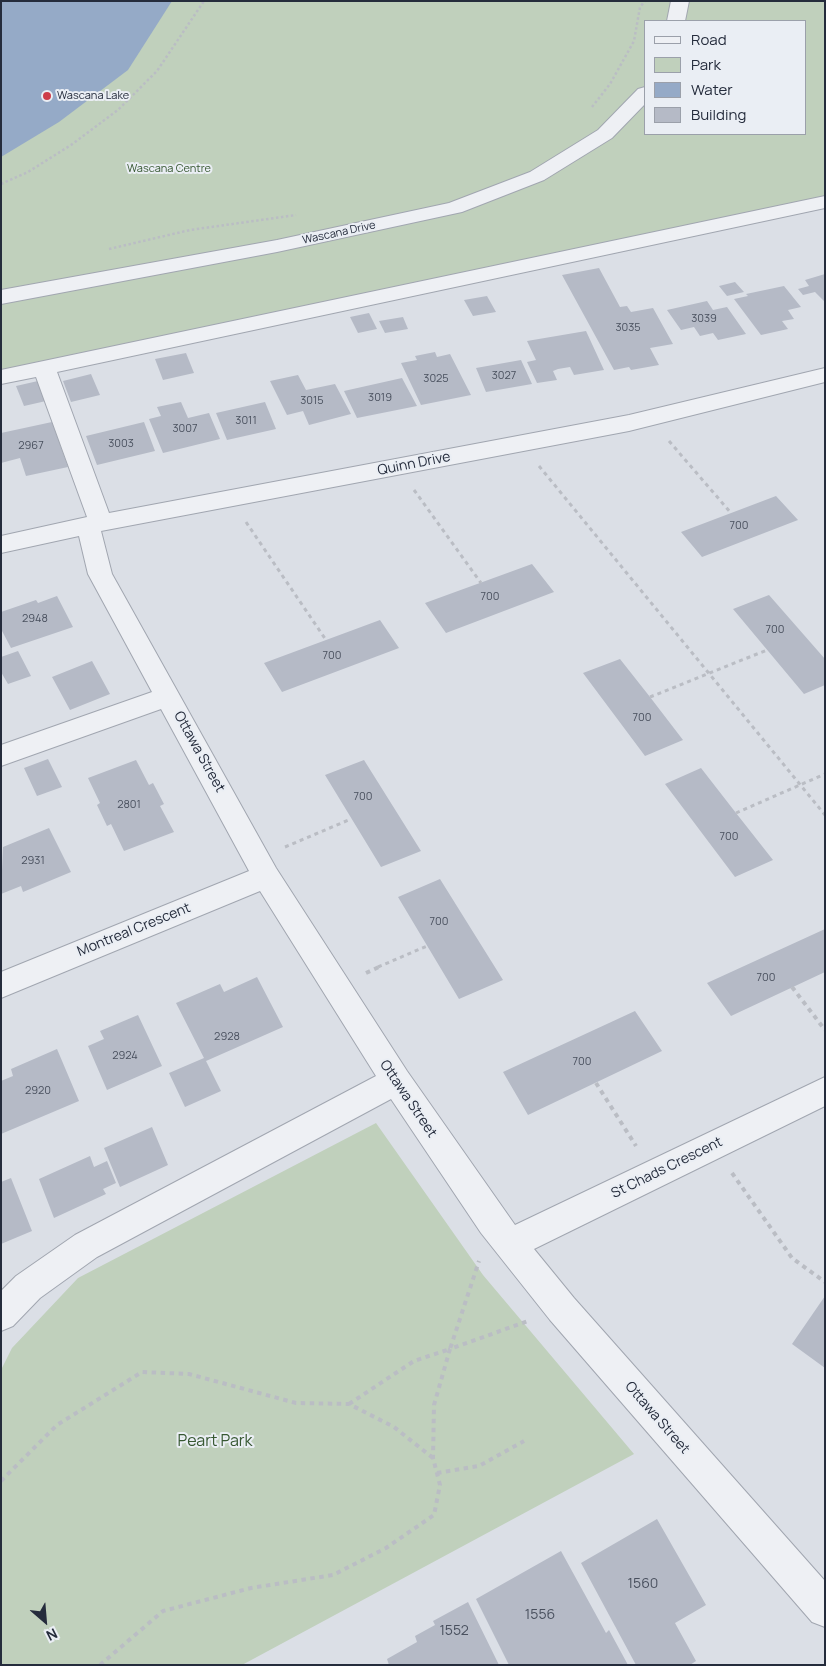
<!DOCTYPE html>
<style>
body{margin:0}
#map{position:relative;width:826px;height:1666px;overflow:hidden;background:#dbdfe6;font-family:Manrope,sans-serif}
canvas{display:block}
.frame{position:absolute;inset:0;border:2px solid #252c3c;pointer-events:none}
.legend{position:absolute;left:644px;top:20px;width:162px;height:115px;box-sizing:border-box;background:#eaeef4;border:1px solid #9ba0aa;margin:0;padding:6px 9px;list-style:none;font-size:15px;color:#252c3c}
.legend li{display:flex;align-items:center;gap:10px;height:25px}
.legend b{width:25px;border:1px solid #9ba0aa}
.north{position:absolute;left:20px;top:1596px;width:50px;height:50px;-webkit-text-stroke:4px #eaeef4;paint-order:stroke;rotate:153deg;font-size:14px;font-weight:700;line-height:20px;text-align:center;color:#252c3c}
.north::after{content:'';display:block;margin:auto;width:18px;height:22px;background:#252c3c;clip-path:polygon(50% 0,100% 100%,50% 72%,0 100%)}
</style>
<div id="map">
<canvas width="826" height="1666"></canvas>
<div class="frame"></div>
<ul class="legend">
<li><b style="height:6px;background:#eef0f4"></b>Road</li>
<li><b style="height:14px;background:#c0d0bc"></b>Park</li>
<li><b style="height:14px;background:#95aac7"></b>Water</li>
<li><b style="height:14px;background:#b5bac6"></b>Building</li>
</ul>
<div class="north">N</div>
</div>
<script>
const ctx = document.querySelector('canvas').getContext('2d');
ctx.lineJoin = 'round';
function paint(path, color) { ctx.fillStyle = color; ctx.fill(path, 'evenodd'); }
const poly = rows => new Path2D(rows.map(r => 'M' + r).join(''));
function trace(path, color, width, dash) { ctx.strokeStyle = color; ctx.lineWidth = width; ctx.lineCap = dash ? 'butt' : 'round'; ctx.setLineDash(dash || []); ctx.stroke(path); }
function label(font, color, halo, rows, align = 'center') {
  ctx.font = font + ' Manrope,sans-serif'; ctx.lineWidth = 4; ctx.setLineDash([]); ctx.textBaseline = 'middle'; ctx.strokeStyle = halo; ctx.fillStyle = color; for (const [text, x, y, turn = 0] of rows) {
    ctx.save(); ctx.translate(x, y); ctx.rotate((+turn || 0) * Math.PI / 180); ctx.textAlign = isNaN(turn) ? turn : align; if (halo) ctx.strokeText(text, 0, 0); ctx.fillText(text, 0, 0); ctx.restore();
  }
}
paint(poly([
 [1,1,825,1,825,202,1,377],
 [645,21,805,21,805,134,645,134],
 [376,1123,483,1275,634,1454,242,1665,1,1665,1,1370,12,1348,78,1278]
]), '#c0d0bc');
paint(poly([
 [1,1,172,1,128,70,59,122,1,157]
]), '#95aac7');
paint(poly([
 [599,268,620,307,627,306,631,312,653,308,673,344,650,348,659,365,631,370,629,367,614,370,562,275],
 [825,274,825,302,815,292,803,295,798,289,809,286,805,280],
 [735,282,744,292,727,296,719,286],
 [784,286,801,307,788,310,794,319,782,321,788,329,761,335,734,299,748,296,746,294],
 [487,296,496,312,473,316,464,300],
 [707,301,713,310,727,307,746,334,718,340,713,333,700,336,694,327,681,330,667,310],
 [369,313,377,329,358,333,350,317],
 [403,317,408,329,385,333,379,321],
 [586,331,604,370,574,375,570,367,558,369,553,371,557,380,537,383,527,362,536,360,527,341],
 [435,352,437,357,450,354,471,395,421,405,401,363,417,360,415,356],
 [186,353,194,373,163,380,155,359],
 [521,360,532,384,486,392,476,368],
 [91,374,100,395,71,402,63,381],
 [298,375,306,390,335,384,351,414,309,425,303,411,287,415,270,381],
 [402,378,417,406,357,418,344,391],
 [38,381,46,401,24,406,16,386],
 [181,402,188,418,209,413,220,439,163,453,149,419,161,416,157,407],
 [265,402,276,429,227,440,216,413],
 [52,422,68,467,26,476,20,458,1,463,1,433],
 [144,422,155,451,97,465,86,436],
 [776,496,798,520,702,557,681,532],
 [532,564,554,592,446,633,425,603],
 [769,595,825,659,825,685,804,694,733,609],
 [57,596,73,627,11,648,1,629,1,612,36,600,38,603],
 [380,620,399,648,282,692,264,663],
 [18,651,31,676,8,684,1,672,1,657],
 [620,659,650,697,683,740,645,756,583,673],
 [92,661,110,694,70,710,52,677],
 [48,759,62,787,37,796,24,768],
 [136,760,149,785,153,783,164,804,160,806,174,832,124,851,111,824,107,826,97,805,100,803,88,778],
 [364,760,421,851,381,867,325,775],
 [701,768,736,813,773,860,735,877,665,784],
 [49,828,71,872,23,892,21,886,1,894,3,847],
 [440,879,503,980,459,999,398,897],
 [825,929,825,972,731,1016,707,983],
 [257,977,283,1027,206,1061,221,1091,185,1107,169,1073,204,1058,176,1003,220,984,224,992],
 [635,1011,662,1051,528,1115,503,1072],
 [138,1015,162,1066,107,1090,88,1046,104,1039,100,1031],
 [57,1049,79,1101,1,1134,1,1081,13,1076,11,1069],
 [152,1127,168,1165,120,1187,104,1148],
 [90,1156,94,1167,107,1161,116,1183,103,1189,106,1194,54,1218,39,1179],
 [11,1178,32,1231,1,1244,1,1182],
 [825,1296,825,1368,792,1344],
 [657,1519,706,1605,675,1623,696,1661,690,1665,636,1665,581,1563],
 [561,1551,606,1633,609,1630,628,1665,509,1665,476,1599],
 [468,1602,499,1665,389,1665,387,1659,417,1642,415,1636,435,1625,433,1621]
]), '#b5bac6');
const minor = poly([
 [671,1,689,1,685,21,667,21,671,1],
 [645,87,645,104,612,138,544,180,462,212,277,252,1,304,1,290,277,240,449,203,530,172,598,130,638,89,645,87],
 [825,196,825,208,57,372,109,513,629,415,825,368,825,382,629,431,101,531,112,574,276,868,407,1071,515,1225,825,1077,825,1106,534,1249,574,1298,825,1581,825,1627,812,1622,550,1320,481,1233,391,1099,97,1257,40,1298,13,1326,1,1331,1,1291,16,1276,75,1235,376,1076,260,891,1,998,1,972,249,871,161,709,1,766,1,745,152,692,88,574,79,536,1,553,1,536,87,517,36,377,1,384,1,370,825,196]
]);
trace(minor, '#a1a6b0', 2);
trace(poly([
 [592,107,610,84,634,41,640,7,645,1],
 [1,184,28,172,71,145,118,110,157,71,204,1],
 [109,249,190,230,296,215]
]), '#babdc4', 2.5, [2.5, 2.5]);
trace(poly([
 [669,441,731,513],
 [539,466,825,815],
 [414,490,481,583],
 [246,522,326,640],
 [650,697,767,650],
 [736,813,825,774],
 [285,847,351,819],
 [378,967,427,946]
]), '#babdc4', 3, [4, 4]);
trace(poly([
 [366,973,381,966],
 [792,987,825,1030],
 [596,1083,636,1146],
 [732,1173,792,1258,825,1282],
 [349,1404,414,1361,450,1349,479,1261],
 [437,1473,479,1466,524,1441],
 [1,1481,57,1425,142,1372,189,1374,296,1403,349,1404,394,1427,433,1458],
 [100,1665,163,1611,251,1588,333,1575,386,1548,434,1515,440,1485,433,1458,434,1405,450,1349,528,1321]
]), '#babdc4', 4, [4.5, 4.5]);
paint(minor, '#eef0f4');
for (const [x, y, r, color] of [
 [47,96,5,"#ce3d49"]
]) { const dot = new Path2D(); dot.arc(x, y, r, 0, 2 * Math.PI); ctx.fillStyle = color; ctx.fill(dot); trace(dot, '#eaeef4', 2); }
label('11px', '#252c3c', '#eaeef4', [
 ["Wascana Lake",57,96]
], 'left');
label('11px', '#375832', '#eaeef4', [
 ["Wascana Centre",169,169]
]);
label('11px', '#252c3c', '#eaeef4', [
 ["Wascana Drive",339,233,-12]
]);
label('11px', '#49505e', null, [
 ["3039",704,319],
 ["3035",628,328],
 ["3027",504,376],
 ["3025",436,379],
 ["3019",380,398],
 ["3015",312,401],
 ["3011",246,421],
 ["3007",185,429],
 ["3003",121,444],
 ["2967",31,446],
 ["700",739,526],
 ["700",490,597],
 ["2948",35,619],
 ["700",775,630],
 ["700",332,656],
 ["700",642,718],
 ["700",363,797],
 ["2801",129,805],
 ["700",729,837],
 ["2931",33,861],
 ["700",439,922],
 ["700",766,978],
 ["2928",227,1037],
 ["2924",125,1056],
 ["700",582,1062],
 ["2920",38,1091]
]);
label('14px', '#252c3c', '#eaeef4', [
 ["Quinn Drive",414,464,-11],
 ["Ottawa Street",199,752,61],
 ["Montreal Crescent",134,930,-22],
 ["Ottawa Street",408,1099,56],
 ["St Chads Crescent",667,1168,-26],
 ["Ottawa Street",657,1418,49]
]);
label('14px', '#49505e', null, [
 ["1560",643,1584],
 ["1556",540,1615],
 ["1552",454,1631]
]);
label('16px', '#375832', '#eaeef4', [
 ["Peart Park",215,1442]
]);
</script>
